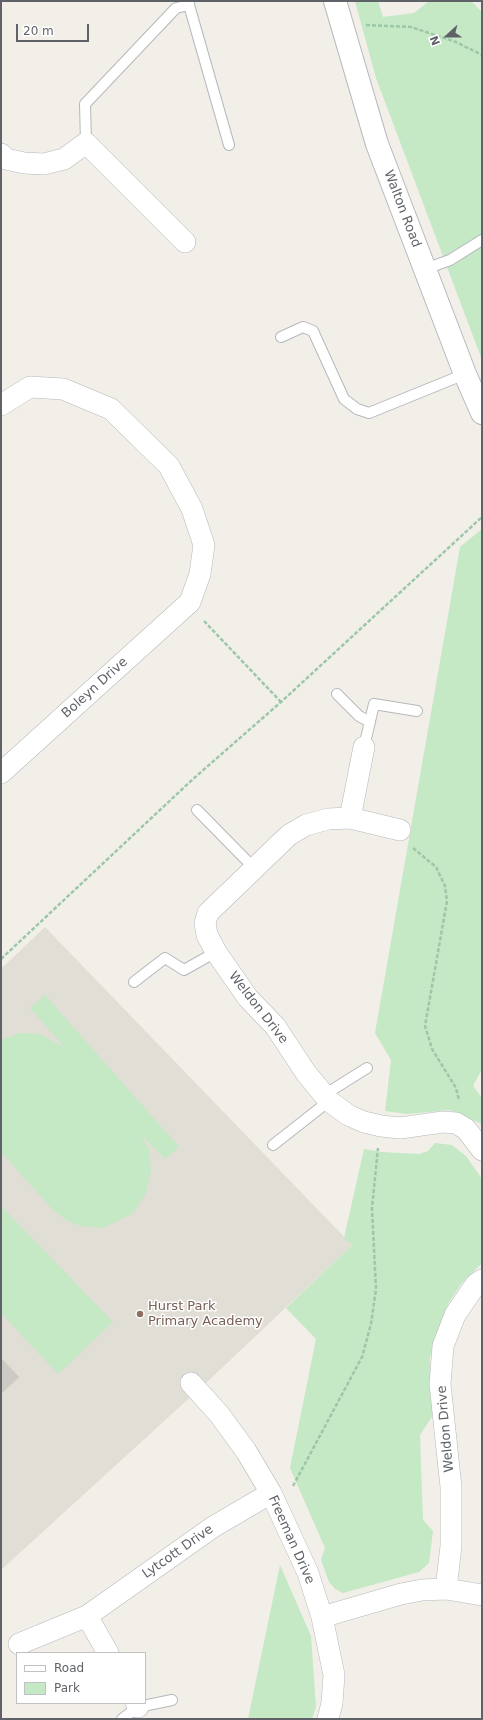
<!DOCTYPE html>
<style>
body{margin:0}
#map{position:relative;width:483px;height:1720px;overflow:hidden;background:#f1efe8;font-family:"DejaVu Sans",sans-serif}
canvas{display:block}
.frame{position:absolute;inset:0;border:2px solid #5f6368;pointer-events:none}
.legend{position:absolute;left:16px;top:1652px;width:130px;height:52px;box-sizing:border-box;background:#fff;border:1px solid #bfc1c3;margin:0;padding:5px 7px;list-style:none;font-size:12px;color:#5f6368}
.legend li{display:flex;align-items:center;gap:8px;height:20px}
.legend b{width:20px;border:1px solid #bfc1c3}
.north{position:absolute;left:427px;top:16px;width:40px;height:40px;-webkit-text-stroke:3px #fff;paint-order:stroke;rotate:249deg;font-size:11px;font-weight:700;line-height:16px;text-align:center;color:#5f6368}
.north::after{content:'';display:block;margin:auto;width:14px;height:18px;background:#5f6368;clip-path:polygon(50% 0,100% 100%,50% 72%,0 100%)}
.scale{position:absolute;left:16px;top:24px;width:73px;height:18px;box-sizing:border-box;border:2px solid #5f6368;border-top:0;padding-left:5px;font-size:12px;line-height:14px;white-space:nowrap;color:#5f6368;-webkit-text-stroke:3px #fff;paint-order:stroke}
</style>
<div id="map">
<canvas width="483" height="1720"></canvas>
<div class="frame"></div>
<ul class="legend">
<li><b style="height:5px;background:#fff"></b>Road</li>
<li><b style="height:11px;background:#c5e8c5"></b>Park</li>
</ul>
<div class="north">N</div>
<div class="scale">20 m</div>
</div>
<script>
const ctx = document.querySelector('canvas').getContext('2d');
ctx.lineJoin = 'round';
function paint(path, color) { ctx.fillStyle = color; ctx.fill(path, 'evenodd'); }
const poly = rows => new Path2D(rows.map(r => 'M' + r).join(''));
function trace(path, color, width, dash) { ctx.strokeStyle = color; ctx.lineWidth = width; ctx.lineCap = dash ? 'butt' : 'round'; ctx.setLineDash(dash || []); ctx.stroke(path); }
function label(font, color, halo, rows, align = 'center') {
  ctx.font = font + ' "DejaVu Sans",sans-serif'; ctx.lineWidth = 3; ctx.setLineDash([]); ctx.textBaseline = 'middle'; ctx.strokeStyle = halo; ctx.fillStyle = color; for (const [text, x, y, turn = 0] of rows) {
    ctx.save(); ctx.translate(x, y); ctx.rotate((+turn || 0) * Math.PI / 180); ctx.textAlign = isNaN(turn) ? turn : align; if (halo) ctx.strokeText(text, 0, 0); ctx.fillText(text, 0, 0); ctx.restore();
  }
}
paint(poly([
 [45,927,352,1245,207,1382,1,1570,1,969]
]), '#e1ded6');
paint(poly([
 [355,1,378,1,383,17,414,13,429,1,471,1,482,12,482,360,376,78],
 [482,529,482,1069,473,1086,482,1098,482,1124,450,1110,407,1114,385,1111,391,1060,375,1033,460,547],
 [45,995,179,1147,165,1159,140,1134,149,1149,151,1171,146,1193,132,1214,103,1228,80,1226,66,1220,52,1209,1,1152,1,1040,20,1033,40,1034,64,1047,30,1008],
 [435,1143,452,1145,466,1156,482,1179,482,1263,461,1284,448,1304,435,1337,430,1358,430,1386,433,1415,420,1435,423,1520,433,1531,429,1563,419,1572,343,1593,335,1589,329,1582,321,1560,325,1548,290,1468,316,1339,286,1308,352,1245,344,1238,364,1149,382,1152,419,1154,428,1151],
 [1,1206,113,1322,58,1374,1,1313],
 [280,1565,311,1636,316,1707,312,1719,248,1719]
]), '#c5e8c5');
const building = poly([
 [1,1358,19,1377,1,1394,1,1358]
]);
paint(building, '#cccac5');
trace(building, '#d6d1c6', 1);
const lane = poly([
 [189,1,189,5,229,145],
 [86,143,85,104,176,8,189,5],
 [425,269,450,260,482,240],
 [281,337,303,327,313,331,344,399,357,409,369,413,465,374],
 [337,694,359,716,370,722],
 [364,747,374,704,417,711],
 [197,810,254,868],
 [134,982,165,958,184,970,216,952],
 [324,1095,367,1068],
 [273,1145,329,1101],
 [122,1719,138,1707,172,1700]
]);
const street = poly([
 [1,154,6,159,24,163,44,164,64,159,86,143,185,242],
 [1,405,30,387,63,389,111,409,169,466,192,509,204,545,200,574,190,602,1,773],
 [350,818,364,747],
 [400,830,350,818,328,819,306,825,289,835,208,913,205,923,207,935,216,952,248,998,275,1026,306,1073,329,1101,348,1115,364,1122,381,1126,400,1128,443,1122,456,1123,466,1129,482,1150],
 [191,1383,219,1414,246,1451,271,1493,308,1573,322,1617,334,1675,332,1703,328,1719],
 [446,1589,451,1546,451,1487,440,1384,443,1346,455,1315,476,1284,482,1280],
 [87,1616,108,1653],
 [322,1617,401,1594,422,1590,446,1589,482,1595],
 [19,1644,87,1616,213,1527,271,1493],
 [136,1703,138,1707]
]);
const secondary = poly([
 [335,1,377,144,465,374,482,413]
]);
trace(lane, '#b5b8bc', 12);
trace(street, '#b5b8bc', 22);
trace(secondary, '#b6babf', 24);
trace(poly([
 [366,25,411,27,456,42,482,55],
 [204,621,281,702],
 [413,848,436,867,445,886,447,901,425,1026,432,1049,456,1088,459,1100],
 [1,959,193,779,281,702,482,517],
 [293,1486,362,1357,371,1324,376,1289,372,1208,378,1148]
]), '#9cc7a9', 2.5, [4, 2]);
trace(lane, '#fff', 10);
trace(street, '#fff', 21);
trace(secondary, '#fff', 22);
for (const [x, y, r, color] of [
 [140,1314,4,"#8d6e63"]
]) { const dot = new Path2D(); dot.arc(x, y, r, 0, 2 * Math.PI); ctx.fillStyle = color; ctx.fill(dot); trace(dot, '#fff', 1.5); }
label('13px', '#5f6368', '#fff', [
 ["Walton Road",402,209,69],
 ["Boleyn Drive",95,688,-42],
 ["Weldon Drive",258,1008,52],
 ["Weldon Drive",446,1429,-95],
 ["Freeman Drive",291,1540,66],
 ["Lytcott Drive",178,1552,-35]
]);
label('13px', '#785e54', '#fff', [
 ["Hurst Park",148,1307],
 ["Primary Academy",148,1322]
], 'left');
</script>
